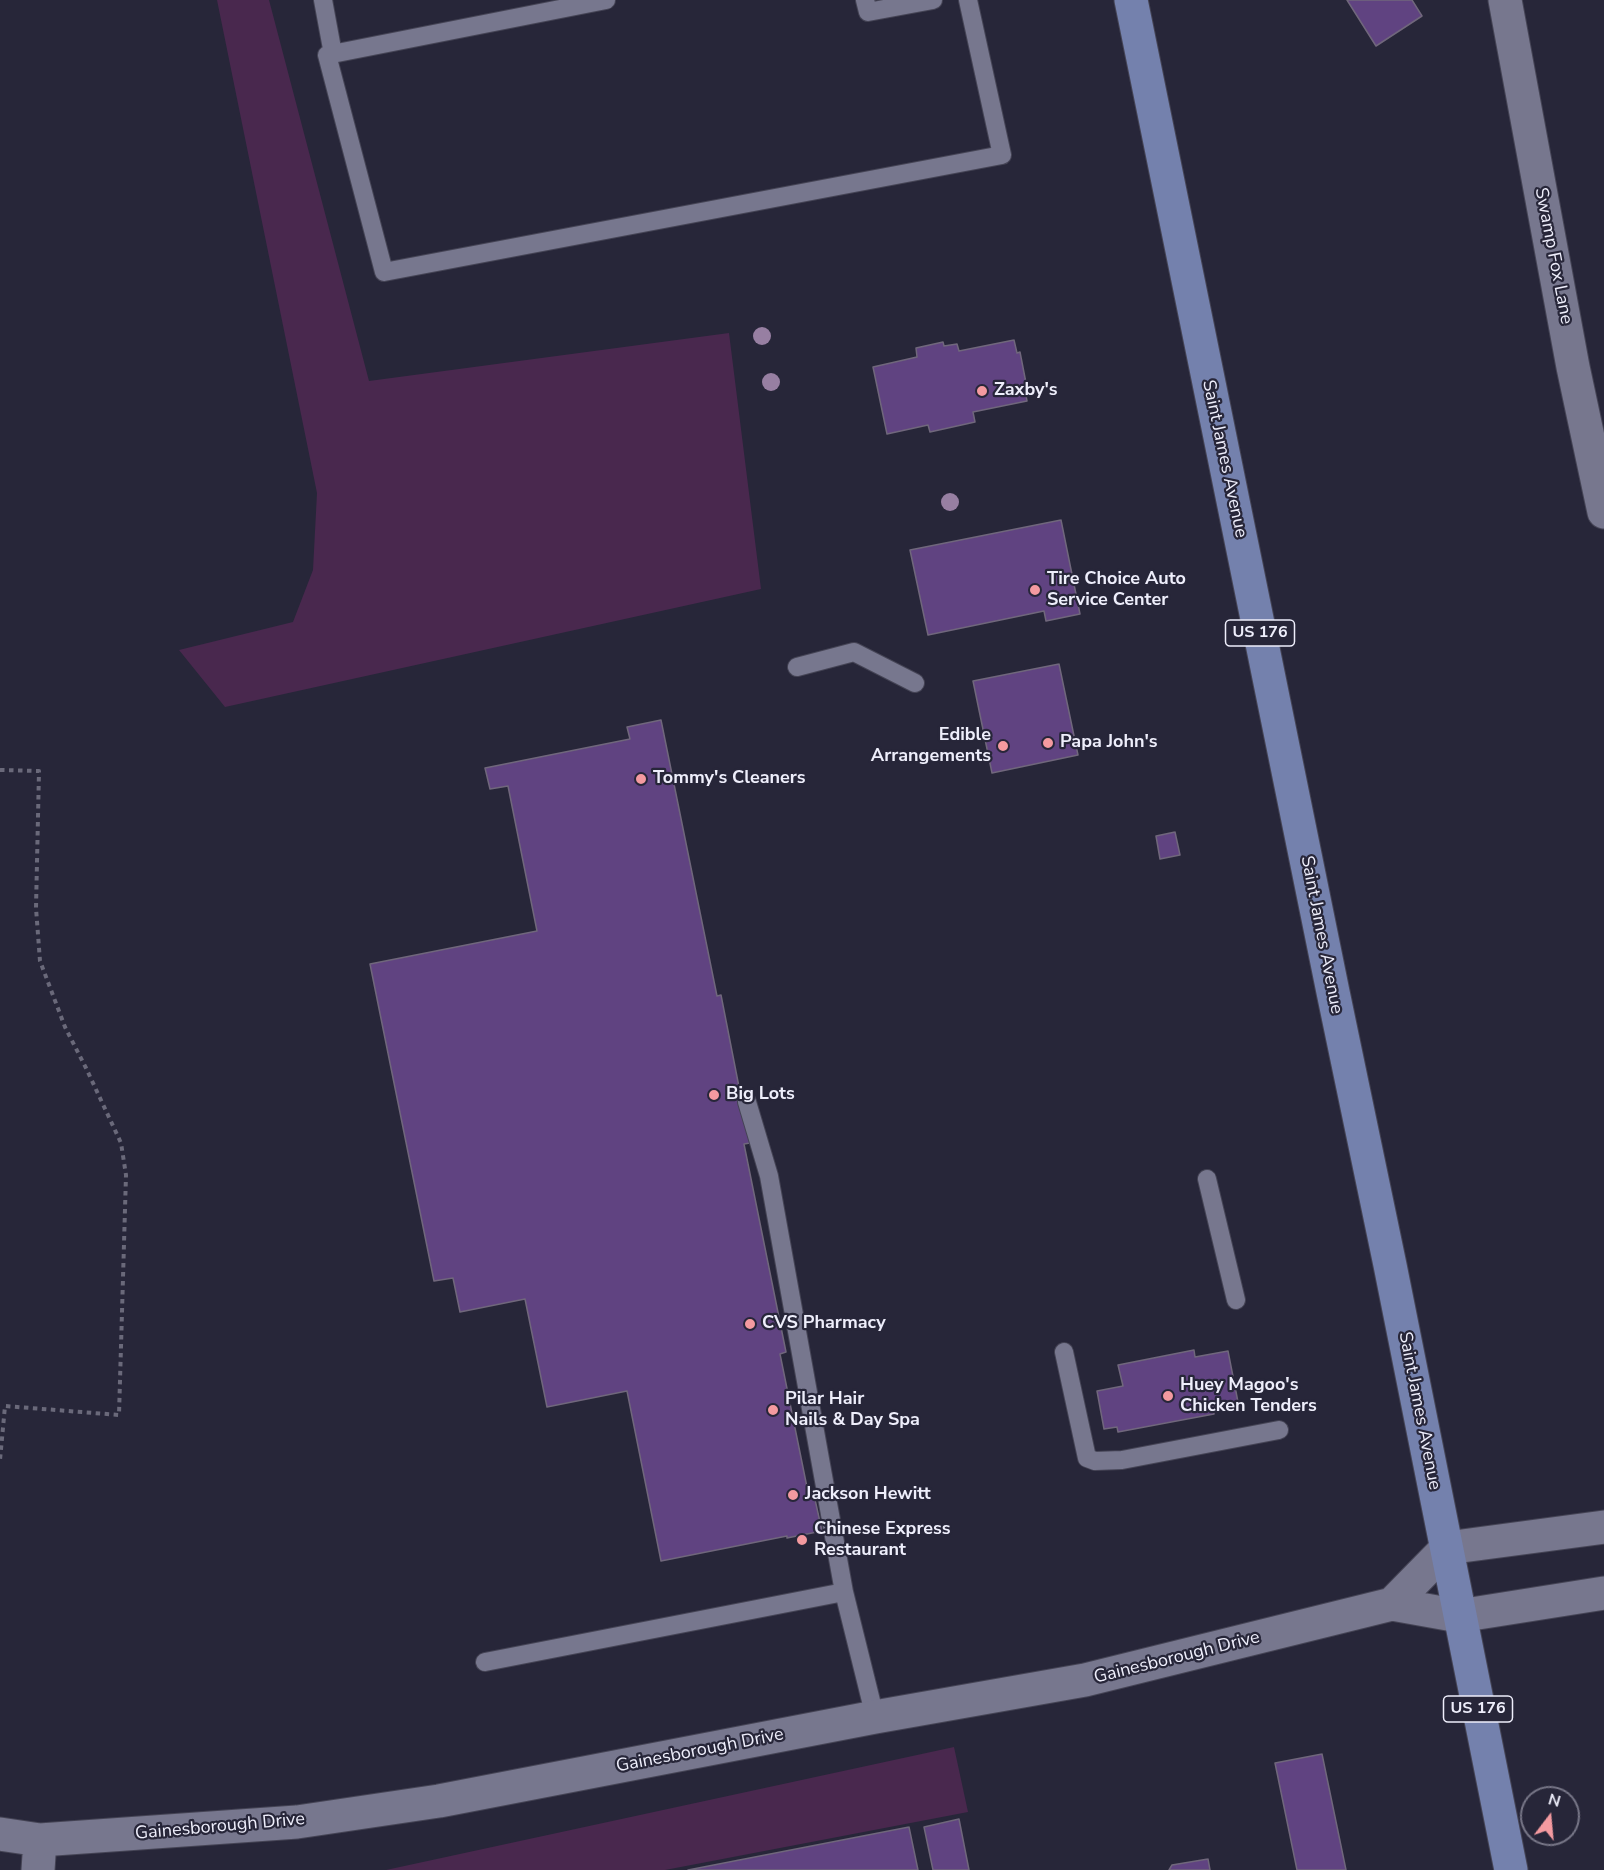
<!DOCTYPE html>
<style>
body{margin:0}
#map{position:relative;width:1604px;height:1870px;overflow:hidden;background:#272639;font-family:"Nunito Sans",sans-serif}
canvas{display:block}
.north{position:absolute;left:1520px;top:1786px;width:60px;height:60px;box-sizing:border-box;background:#272639;border:2px solid #777687;border-radius:50%;rotate:16deg;font-size:16px;font-weight:700;line-height:24px;text-align:center;color:#eeeefb}
.north::after{content:'';display:block;margin:auto;width:21px;height:27px;background:#f49aa0;clip-path:polygon(50% 0,100% 100%,50% 72%,0 100%)}
</style>
<div id="map">
<canvas width="1604" height="1870"></canvas>
<div class="north">N</div>
</div>
<script>
const ctx = document.querySelector('canvas').getContext('2d');
ctx.lineJoin = 'round';
function paint(path, color) { ctx.fillStyle = color; ctx.fill(path, 'evenodd'); }
const poly = rows => new Path2D(rows.map(r => 'M' + r).join(''));
function trace(path, color, width, dash) { ctx.strokeStyle = color; ctx.lineWidth = width; ctx.lineCap = dash ? 'butt' : 'round'; ctx.setLineDash(dash || []); ctx.stroke(path); }
function label(font, color, halo, rows, align = 'center') {
  ctx.font = font + ' "Nunito Sans",sans-serif'; ctx.lineWidth = 4.5; ctx.setLineDash([]); ctx.textBaseline = 'middle'; ctx.strokeStyle = halo; ctx.fillStyle = color; for (const [text, x, y, turn = 0] of rows) {
    ctx.save(); ctx.translate(x, y); ctx.rotate((+turn || 0) * Math.PI / 180); ctx.textAlign = isNaN(turn) ? turn : align; if (halo) ctx.strokeText(text, 0, 0); ctx.fillText(text, 0, 0); ctx.restore();
  }
}
paint(poly([
 [217,0,269,0,369,381,729,333,761,589,225,707,179,650,293,622,313,570,317,493],
 [954,1747,968,1812,665,1870,386,1870]
]), '#49284e');
const building = poly([
 [1347,0,1412,0,1422,16,1376,46,1347,0],
 [1014,340,1017,353,1020,352,1026,383,1024,383,1027,401,973,412,975,422,930,432,928,425,887,434,873,367,917,357,916,348,943,342,944,346,957,344,959,351,1014,340],
 [1061,520,1080,614,1046,621,1044,611,928,635,910,550,1061,520],
 [1059,664,1078,755,992,773,973,681,1059,664],
 [661,720,717,996,721,995,750,1143,744,1144,786,1352,780,1354,809,1497,814,1495,822,1531,787,1538,787,1536,661,1561,627,1391,547,1407,525,1299,460,1312,453,1278,434,1281,370,964,537,931,508,786,490,789,485,768,630,739,627,727,661,720],
 [1175,832,1180,855,1160,859,1156,836,1175,832],
 [1194,1350,1195,1357,1228,1351,1238,1402,1213,1407,1214,1414,1118,1432,1117,1427,1104,1429,1097,1391,1123,1386,1118,1365,1194,1350],
 [1322,1754,1346,1870,1297,1870,1275,1763,1322,1754],
 [959,1819,969,1870,933,1870,924,1827,959,1819],
 [909,1827,918,1870,688,1870,909,1827],
 [1208,1859,1210,1870,1169,1870,1172,1865,1208,1859]
]);
paint(building, '#604381');
trace(building, '#70677c', 1.5);
const service = poly([
 [323,0,333,54],
 [606,0,327,55,384,272,1002,155,968,0],
 [865,0,868,12,933,0],
 [797,667,854,652,915,683],
 [747,1102,769,1176,844,1592],
 [1207,1179,1236,1300],
 [1064,1352,1087,1458,1095,1461,1122,1460,1279,1430],
 [485,1662,844,1592,875,1717]
]);
const minor = poly([
 [1505,0,1573,367,1604,512],
 [1392,1604,1447,1548,1604,1527],
 [0,1834,40,1840,297,1822,439,1801,875,1717,1085,1680,1392,1604,1459,1616,1604,1593],
 [38,1870,40,1840]
]);
const primary = poly([
 [1131,0,1333,992,1390,1265,1511,1870]
]);
trace(service, '#454455', 20);
trace(minor, '#454455', 35);
trace(primary, '#454455', 35);
trace(poly([
 [0,770,39,771,36,908,40,961,65,1027,86,1068,121,1143,126,1175,119,1415,5,1406,0,1460]
]), '#6a697a', 4, [4.5, 4.5]);
trace(service, '#77778e', 18);
trace(minor, '#77778e', 33);
trace(primary, '#7481ad', 33);
ctx.fillStyle = '#977fa2';
for (const [x, y] of [
 [762,336],
 [771,382],
 [950,502]
]) { ctx.beginPath(); ctx.arc(x, y, 9, 0, 2 * Math.PI); ctx.fill(); }
for (const [x, y, r, color] of [
 [982,391,6,"#f49aa0"],
 [1035,590,6,"#f49aa0"],
 [1048,743,6,"#f49aa0"],
 [1003,746,6,"#f49aa0"],
 [641,779,6,"#f49aa0"],
 [714,1095,6,"#f49aa0"],
 [750,1324,6,"#f49aa0"],
 [1168,1396,6,"#f49aa0"],
 [773,1410,6,"#f49aa0"],
 [793,1495,6,"#f49aa0"],
 [802,1540,6,"#f49aa0"]
]) { const dot = new Path2D(); dot.arc(x, y, r, 0, 2 * Math.PI); ctx.fillStyle = color; ctx.fill(dot); trace(dot, '#272639', 2); }
for (const [x, y, w] of [
 [1260,633,69],
 [1478,1709,69]
]) { const box = new Path2D(); box.roundRect(x - w / 2, y - 13, w, 26, 4.5); ctx.fillStyle = '#272639'; ctx.fill(box); trace(box, '#eeeefb', 1.5); }
label('bold 16px', '#eeeefb', null, [
 ["US 176",1260,633],
 ["US 176",1478,1709]
]);
label('18px', '#eeeefb', '#272639', [
 ["Swamp Fox Lane",1553,256,79],
 ["Saint James Avenue",1224,459,78],
 ["Saint James Avenue",1321,935,79],
 ["Saint James Avenue",1419,1411,79],
 ["Gainesborough Drive",1177,1658,-14],
 ["Gainesborough Drive",700,1751,-11],
 ["Gainesborough Drive",220,1827,-5]
]);
label('bold 18px', '#eeeefb', '#272639', [
 ["Zaxby's",994,391],
 ["Tire Choice Auto",1047,580],
 ["Service Center",1047,601],
 ["Edible",991,736,"right"],
 ["Arrangements",991,757,"right"],
 ["Papa John's",1060,743],
 ["Tommy's Cleaners",653,779],
 ["Big Lots",726,1095],
 ["CVS Pharmacy",762,1324],
 ["Huey Magoo's",1180,1386],
 ["Chicken Tenders",1180,1407],
 ["Pilar Hair",785,1400],
 ["Nails & Day Spa",785,1421],
 ["Jackson Hewitt",805,1495],
 ["Chinese Express",814,1530],
 ["Restaurant",814,1551]
], 'left');
</script>
